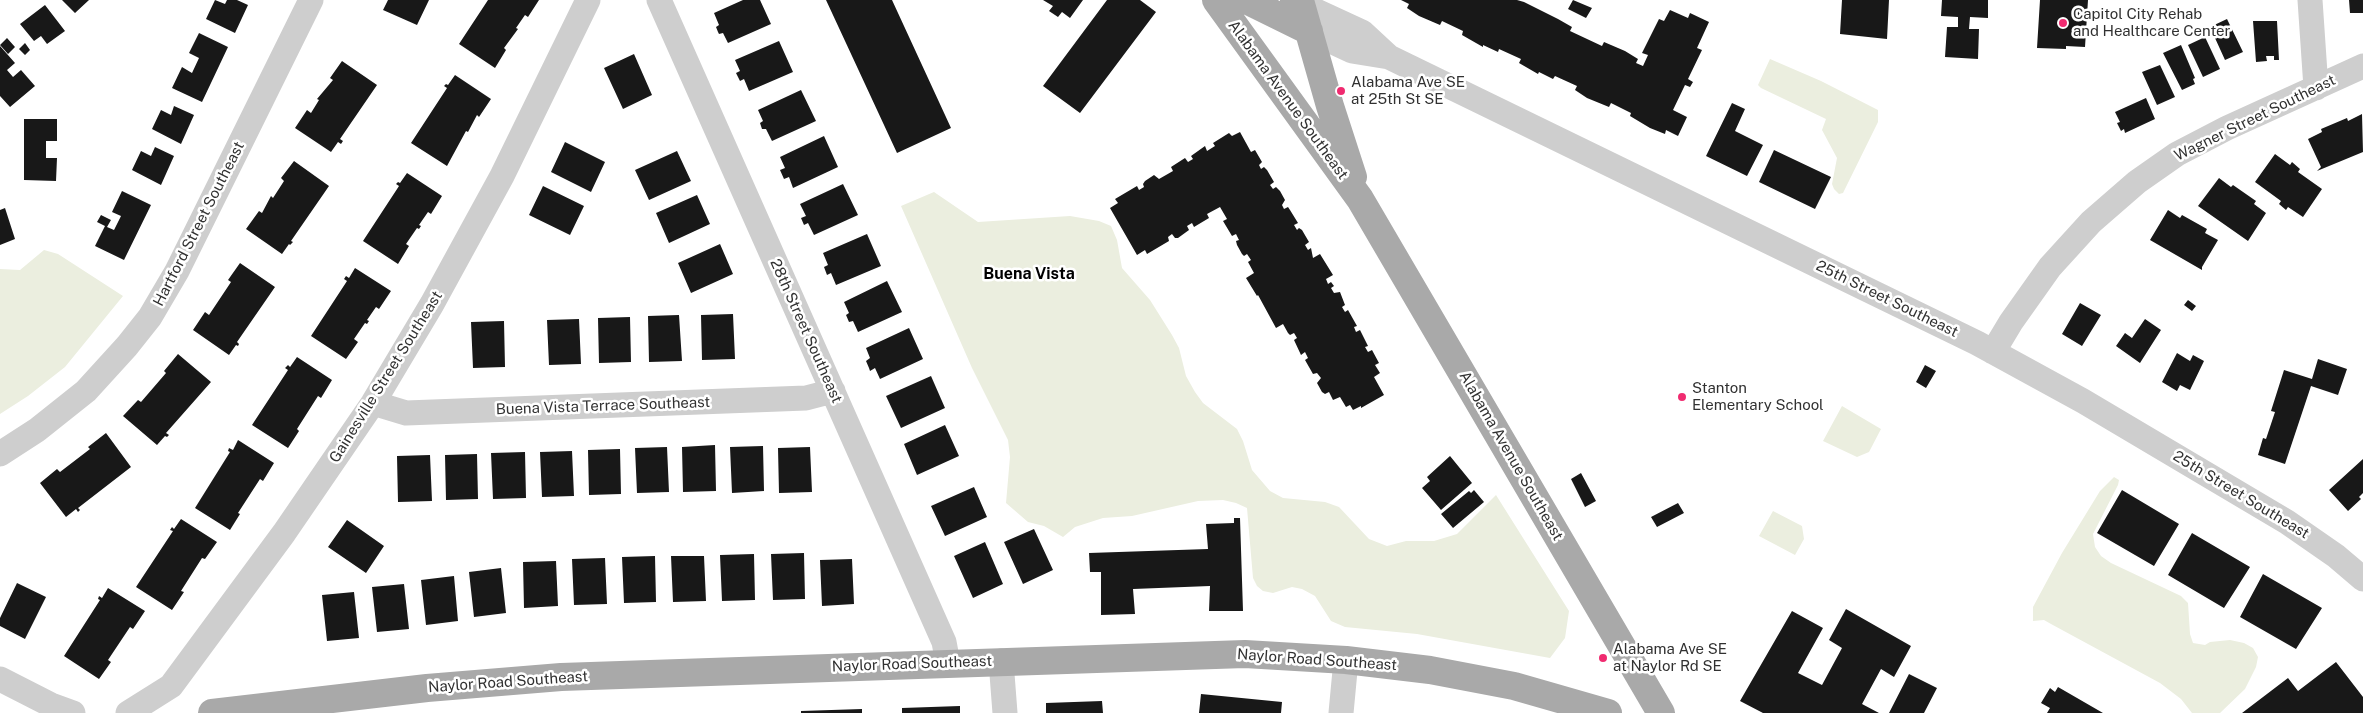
<!DOCTYPE html>
<style>
body{margin:0}
canvas{display:block;background:#fff}
</style>
<canvas width="2363" height="713"></canvas>
<script>
const ctx = document.querySelector('canvas').getContext('2d');
ctx.lineJoin = 'round';
function paint(path, color) { ctx.fillStyle = color; ctx.fill(path, 'evenodd'); }
const poly = rows => new Path2D(rows.map(r => 'M' + r).join(''));
function trace(path, color, width, dash) { ctx.strokeStyle = color; ctx.lineWidth = width; ctx.lineCap = dash ? 'butt' : 'round'; ctx.setLineDash(dash || []); ctx.stroke(path); }
function label(font, color, halo, rows, align = 'center') {
  ctx.font = font + ' "Public Sans",sans-serif'; ctx.lineWidth = 5; ctx.setLineDash([]); ctx.textBaseline = 'middle'; ctx.strokeStyle = halo; ctx.fillStyle = color; for (const [text, x, y, turn = 0] of rows) {
    ctx.save(); ctx.translate(x, y); ctx.rotate((+turn || 0) * Math.PI / 180); ctx.textAlign = isNaN(turn) ? turn : align; if (halo) ctx.strokeText(text, 0, 0); ctx.fillText(text, 0, 0); ctx.restore();
  }
}
paint(poly([
 [1770,59,1821,81,1878,110,1878,122,1843,193,1839,194,1834,189,1832,184,1837,158,1822,130,1826,119,1761,88,1758,85],
 [934,192,978,222,1070,216,1099,221,1111,226,1117,240,1122,268,1150,300,1172,335,1179,348,1186,376,1195,392,1203,403,1237,429,1243,441,1252,470,1270,491,1283,498,1325,502,1339,507,1369,539,1387,546,1406,541,1434,541,1457,534,1496,495,1569,611,1565,638,1550,658,1417,634,1345,627,1331,621,1315,596,1302,589,1292,587,1273,593,1263,591,1257,586,1253,578,1247,508,1236,503,1223,500,1198,501,1132,516,1103,518,1075,527,1063,537,1044,526,1028,522,1006,503,1010,457,1008,440,972,368,901,206],
 [44,250,58,254,123,296,65,367,28,396,0,414,0,269,20,270],
 [1842,406,1881,429,1869,452,1857,457,1823,441],
 [2114,477,2119,480,2118,485,2093,534,2095,547,2101,556,2111,563,2181,596,2188,603,2190,634,2193,643,2205,645,2210,642,2230,640,2244,643,2253,648,2258,657,2256,667,2245,689,2220,713,2192,713,2181,699,2160,683,2051,624,2044,620,2033,621,2033,607,2062,553,2100,491],
 [1773,511,1802,526,1804,539,1795,555,1759,536]
]), '#ebeedf');
paint(poly([
 [62,0,89,0,75,13],
 [215,0,225,4,227,0,237,0,248,5,235,33,206,19],
 [388,0,429,0,417,25,383,10],
 [488,0,539,0,528,17,525,15,516,28,518,29,504,48,506,50,495,68,459,44],
 [743,0,760,0,771,24,728,43,723,33,719,34,718,32,716,27,719,25,714,13],
 [826,0,892,0,951,128,897,153],
 [1043,0,1083,0,1070,18,1062,12,1058,17,1049,11,1053,6],
 [1107,0,1140,0,1156,12,1080,113,1043,86],
 [1401,0,1517,0,1524,2,1558,19,1572,27,1570,31,1602,46,1604,42,1625,51,1638,59,1636,63,1643,66,1648,55,1642,53,1659,19,1664,21,1670,10,1688,18,1690,13,1709,22,1697,48,1702,50,1688,79,1693,82,1690,87,1685,85,1673,110,1687,117,1678,136,1666,130,1665,134,1650,128,1630,116,1631,113,1611,103,1609,107,1587,98,1575,90,1577,86,1555,76,1553,79,1539,72,1538,74,1519,63,1521,59,1499,49,1498,52,1483,45,1483,47,1462,35,1463,31,1442,21,1440,25,1419,16,1407,8,1409,4],
 [1573,0,1592,8,1586,18,1568,9],
 [1842,0,1889,0,1887,39,1840,34],
 [1942,0,1988,0,1988,18,1970,17,1969,29,1979,29,1978,59,1945,57,1947,27,1958,27,1958,17,1941,16],
 [2040,0,2088,0,2085,47,2066,46,2066,49,2037,48],
 [2349,0,2363,0,2363,13,2350,13],
 [45,5,65,31,47,44,41,36,34,41,20,24],
 [2227,19,2243,52,2225,60,2210,27],
 [2253,21,2277,21,2279,60,2274,60,2274,56,2266,56,2267,61,2256,62],
 [199,33,228,47,202,102,172,88,182,67,192,73,199,58,189,53],
 [2205,37,2220,69,2203,77,2188,45],
 [7,38,15,47,8,54,0,45],
 [779,41,793,72,749,91,744,79,740,81,736,73,740,71,735,60],
 [25,43,30,50,25,55,19,49],
 [2181,45,2195,78,2193,79,2195,84,2182,90,2163,53],
 [0,46,15,63,7,70,13,77,21,70,35,86,10,107,0,96],
 [634,54,652,95,623,109,604,68],
 [342,61,377,85,340,139,343,141,341,144,338,142,331,152,295,128,307,110,311,113,319,100,317,99,333,80,330,78],
 [2160,65,2175,97,2157,105,2142,72],
 [455,75,491,99,479,117,477,115,468,132,466,131,447,166,411,143,447,88,444,86,446,84,448,85],
 [801,90,816,121,772,141,766,129,762,129,760,123,763,121,758,110],
 [2146,98,2155,119,2125,133,2124,129,2121,131,2117,123,2120,122,2115,112],
 [1732,103,1745,109,1735,131,1763,145,1747,176,1706,156],
 [174,106,194,115,181,144,152,129,161,110,171,115],
 [2362,114,2363,152,2317,171,2321,167,2308,139,2322,132,2321,129,2347,118,2348,121],
 [24,119,57,119,57,141,46,141,46,158,57,158,56,181,24,180],
 [1240,132,1251,152,1255,150,1262,162,1259,165,1261,169,1264,167,1267,170,1274,182,1270,185,1273,189,1276,187,1280,191,1285,200,1282,205,1284,209,1288,207,1290,210,1298,223,1294,225,1297,230,1299,228,1302,230,1309,242,1305,245,1308,250,1311,248,1313,258,1320,254,1333,275,1326,279,1328,284,1331,282,1334,286,1331,288,1334,293,1340,292,1345,305,1342,307,1345,312,1348,310,1357,326,1354,327,1356,332,1360,330,1368,346,1365,347,1368,352,1372,350,1379,363,1375,365,1380,373,1374,377,1384,395,1361,408,1361,406,1353,410,1350,405,1346,407,1340,397,1333,400,1329,392,1325,394,1322,392,1317,383,1321,378,1317,373,1313,374,1305,360,1308,358,1305,352,1301,355,1294,340,1297,338,1294,333,1290,335,1288,333,1283,324,1276,328,1258,295,1257,296,1246,278,1254,273,1248,262,1251,260,1247,254,1244,256,1242,254,1237,245,1236,241,1239,240,1236,234,1232,236,1223,221,1227,219,1220,207,1207,214,1209,218,1194,227,1192,223,1187,226,1189,230,1178,238,1175,238,1172,234,1168,237,1169,241,1147,254,1145,250,1137,255,1110,208,1118,203,1115,199,1137,186,1139,190,1144,187,1143,184,1145,181,1154,175,1159,179,1173,171,1171,167,1185,158,1188,162,1193,159,1191,156,1205,146,1207,151,1215,146,1213,143,1229,133,1232,136],
 [824,136,838,167,793,188,789,177,784,179,780,170,785,168,780,157],
 [565,142,605,162,591,192,551,172],
 [155,147,174,156,161,185,132,170,141,151,151,156],
 [1774,150,1831,177,1815,209,1759,182],
 [677,151,691,181,649,200,635,170],
 [2275,154,2290,165,2292,162,2300,169,2298,172,2322,189,2303,217,2288,207,2286,210,2279,204,2281,201,2255,182],
 [294,161,329,186,291,241,293,242,290,245,289,244,282,254,246,229,259,211,262,213,271,196,273,198,284,181,281,178],
 [407,173,442,196,431,214,428,212,419,225,421,226,419,229,417,228,406,244,409,246,398,264,363,241,399,186,396,184,398,182,400,183],
 [2219,178,2231,187,2233,185,2256,201,2254,204,2266,213,2248,241,2198,206],
 [843,184,858,215,814,235,808,223,804,225,801,218,806,216,800,204],
 [543,186,584,206,570,235,529,215],
 [122,191,151,205,124,260,95,246,105,226,97,222,101,215,111,220,107,227,114,230,121,216,112,212],
 [697,195,710,224,669,243,656,213],
 [5,208,15,239,0,245,0,210],
 [2168,210,2180,218,2182,215,2207,229,2205,233,2218,240,2202,267,2202,270,2150,240],
 [867,234,881,266,836,285,831,273,827,275,824,267,828,265,823,253],
 [720,244,733,274,691,293,678,263],
 [240,263,275,287,237,342,239,344,238,346,236,345,229,355,193,330,205,312,209,315,231,282,228,280],
 [355,268,391,291,379,309,376,307,367,320,369,321,367,324,365,323,354,339,358,342,346,359,311,336,347,281,344,279,346,276,349,278],
 [887,281,902,312,858,332,853,321,849,322,846,315,849,313,844,302],
 [2188,300,2196,306,2192,311,2184,305],
 [2080,303,2101,315,2082,346,2062,334],
 [733,314,735,359,702,360,701,315],
 [679,315,682,361,649,362,648,316],
 [630,317,631,362,599,363,598,318],
 [579,319,581,364,549,365,547,320],
 [2145,319,2161,330,2140,363,2116,346,2125,333,2132,338],
 [504,321,505,367,473,368,471,322],
 [909,328,923,359,880,379,875,368,870,371,869,368,866,361,870,358,866,348],
 [2177,353,2190,361,2193,355,2204,361,2190,390,2180,385,2177,391,2162,382],
 [178,354,211,382,166,433,169,435,167,437,165,436,157,445,123,416,138,400,141,402,166,373,164,371],
 [297,357,332,380,321,398,318,396,297,429,299,431,288,448,252,425,288,370,285,368,288,365,290,367],
 [2318,359,2347,369,2338,395,2311,386,2285,464,2258,455,2263,438,2266,439,2275,412,2271,411,2284,370,2312,379],
 [1925,365,1936,371,1926,388,1916,382],
 [931,376,945,408,901,428,886,396],
 [945,425,959,456,917,475,904,444],
 [106,433,131,467,78,508,80,510,78,512,76,509,66,517,40,483,57,469,60,472,90,449,88,447],
 [238,440,274,463,263,481,260,479,238,513,240,514,230,530,195,508,230,452,228,451,229,448,233,450],
 [715,445,716,491,683,492,682,447],
 [763,446,764,491,732,493,730,447],
 [667,447,669,492,637,493,635,448],
 [810,447,812,492,779,493,778,448],
 [620,449,621,494,589,495,588,450],
 [572,451,574,496,542,497,540,452],
 [525,452,526,498,493,499,491,453],
 [477,454,478,499,446,500,445,455],
 [430,455,432,501,398,502,397,456],
 [1450,456,1472,483,1441,510,1422,488,1430,481,1427,477],
 [2363,459,2363,493,2359,497,2361,499,2348,511,2329,490],
 [1581,473,1596,501,1585,507,1571,479],
 [974,487,987,517,945,536,931,506],
 [1474,490,1484,502,1453,528,1441,514,1469,491,1471,493],
 [2122,490,2179,524,2154,566,2097,533],
 [1678,503,1684,513,1657,527,1651,517],
 [1234,518,1240,518,1243,611,1209,611,1210,586,1133,589,1135,614,1101,615,1101,572,1090,572,1089,553,1208,549,1206,524,1234,523],
 [181,519,217,542,205,559,202,558,181,591,184,592,172,610,136,587,173,531,170,530,172,527,174,529],
 [347,520,384,546,366,573,328,547],
 [1034,529,1053,570,1023,584,1004,542],
 [2192,533,2250,567,2224,608,2168,575],
 [985,542,1003,584,973,598,954,556],
 [804,553,805,599,773,600,771,554],
 [754,554,755,600,722,601,720,555],
 [655,556,656,602,624,603,622,557],
 [671,556,704,556,706,601,673,602],
 [605,558,607,604,574,605,572,559],
 [852,559,854,604,822,606,820,560],
 [556,561,558,606,524,608,523,562],
 [501,568,506,613,474,617,469,572],
 [2263,574,2322,608,2296,649,2240,617],
 [454,576,458,621,426,625,421,580],
 [17,583,46,597,25,639,0,626,0,618],
 [404,584,409,629,377,632,372,587],
 [108,588,145,611,133,629,130,627,108,660,111,662,99,679,64,656,100,600,98,599,99,596,102,598],
 [354,592,359,638,327,641,322,595],
 [1846,609,1911,646,1894,677,1881,669,1862,704,1879,713,1763,713,1740,701,1792,611,1823,628,1798,673,1822,685,1842,648,1829,640],
 [2336,662,2363,697,2363,713,2242,713,2288,678,2298,691],
 [1909,674,1937,688,1924,713,1889,713],
 [2058,687,2103,713,2047,713,2050,708,2041,703,2050,688,2055,692],
 [1201,694,1282,702,1281,713,1199,713],
 [1102,701,1103,713,1046,713,1046,703],
 [960,706,960,713,902,713,902,708],
 [862,709,862,713,801,713,801,711]
]), '#181818');
trace(poly([
 [659,0,944,642,948,663],
 [2310,0,2316,88],
 [1301,4,1362,32,1389,57,1977,343,2083,401,2287,522,2336,556,2363,579],
 [1309,31,1352,51,1389,57],
 [1993,352,2011,322,2050,267,2091,222,2137,182,2177,154,2227,128,2363,66],
 [373,403,406,413,806,398,833,391],
 [0,454,37,430,86,391,127,346,150,317,177,271,311,0],
 [1001,661,1005,713],
 [0,679,51,705,73,713],
 [128,713,171,686,284,533,373,403,432,304,502,176,588,0],
 [1341,713,1346,660]
]), '#cecece', 25);
trace(poly([
 [1216,0,1360,199,1661,713],
 [1246,0,1309,31],
 [1294,0,1301,4,1330,106,1353,177],
 [212,713,427,688,561,677,1245,654,1346,660,1430,670,1514,686,1608,713]
]), '#a9a9a9', 28);
for (const [x, y, r, color] of [
 [2063,23,5,"#f02b70"],
 [1341,91,5,"#f02b70"],
 [1682,397,5,"#f02b70"],
 [1603,658,5,"#f02b70"]
]) { const dot = new Path2D(); dot.arc(x, y, r, 0, 2 * Math.PI); ctx.fillStyle = color; ctx.fill(dot); trace(dot, '#fff', 2); }
label('15px', '#313131', '#fff', [
 ["Capitol City Rehab",2073,14],
 ["and Healthcare Center",2073,31],
 ["Alabama Ave SE",1351,82],
 ["at 25th St SE",1351,99],
 ["Stanton",1692,388],
 ["Elementary School",1692,405],
 ["Alabama Ave SE",1613,649],
 ["at Naylor Rd SE",1613,666]
], 'left');
label('15px', '#313131', '#fff', [
 ["Alabama Avenue Southeast",1288,100,54],
 ["Wagner Street Southeast",2255,118,-26],
 ["Hartford Street Southeast",199,224,-63],
 ["25th Street Southeast",1887,299,26],
 ["28th Street Southeast",806,331,66],
 ["Gainesville Street Southeast",386,377,-58],
 ["Buena Vista Terrace Southeast",603,406,-2],
 ["Alabama Avenue Southeast",1511,456,60],
 ["25th Street Southeast",2241,495,31],
 ["Naylor Road Southeast",1317,660,4],
 ["Naylor Road Southeast",912,664,-2],
 ["Naylor Road Southeast",508,682,-4]
]);
label('bold 16px', '#000', '#fff', [
 ["Buena Vista",1029,274]
]);
</script>
